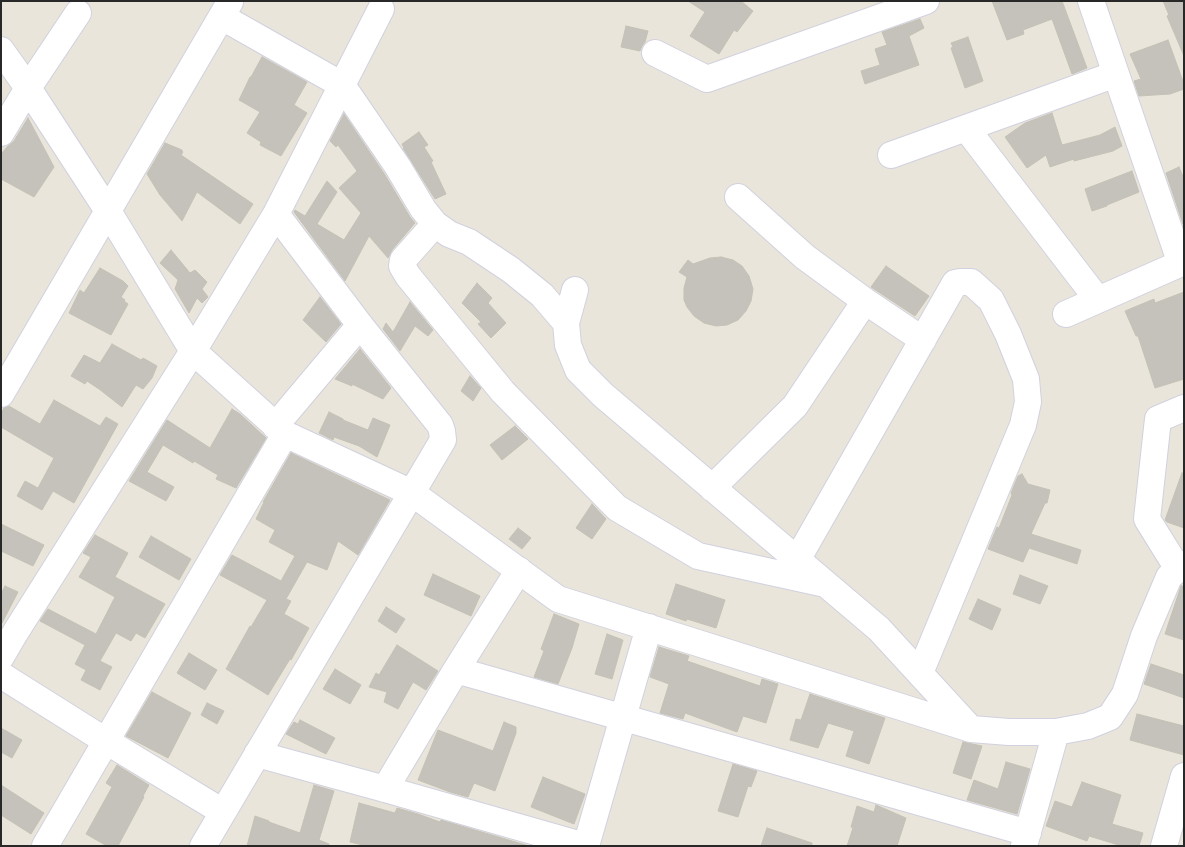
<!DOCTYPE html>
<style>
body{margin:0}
#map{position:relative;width:1185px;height:847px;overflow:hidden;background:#e9e5db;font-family:"Sofia Sans Condensed",sans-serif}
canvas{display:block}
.frame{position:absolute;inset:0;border:2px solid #282828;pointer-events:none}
</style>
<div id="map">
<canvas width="1185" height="847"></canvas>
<div class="frame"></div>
</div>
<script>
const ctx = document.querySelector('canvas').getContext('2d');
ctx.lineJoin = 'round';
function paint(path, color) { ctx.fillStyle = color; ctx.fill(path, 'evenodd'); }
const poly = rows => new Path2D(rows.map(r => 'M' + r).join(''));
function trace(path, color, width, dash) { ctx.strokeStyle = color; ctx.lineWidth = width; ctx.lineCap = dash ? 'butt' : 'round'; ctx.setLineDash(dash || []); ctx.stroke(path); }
const building = poly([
 [688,1,741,1,753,11,737,32,734,30,719,54,690,36,705,12,688,1],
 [992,1,1062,1,1087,68,1072,74,1052,19,1023,30,1024,34,1007,40,992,1],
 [1163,1,1184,1,1184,56,1167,16,1169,15,1163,1],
 [920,19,924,28,909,36,919,65,865,84,861,71,880,65,875,49,887,45,882,32,920,19],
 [626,26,648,31,645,42,642,46,640,51,621,47,626,26],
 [968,37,983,81,965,88,951,48,953,47,951,43,968,37],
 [1168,40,1184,84,1184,89,1170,94,1139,96,1134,81,1141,79,1130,54,1168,40],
 [262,57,307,82,294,105,307,113,281,156,260,145,261,142,247,133,260,112,239,100,250,77,251,77,262,57],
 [1052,113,1062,145,1100,135,1115,127,1122,146,1113,151,1074,161,1074,159,1050,167,1046,155,1027,168,1005,137,1025,123,1052,113],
 [344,114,385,175,410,217,415,223,392,250,388,258,369,236,345,281,294,212,295,210,305,216,327,181,337,192,317,224,344,240,361,213,339,188,357,171,338,145,336,147,330,141,344,114],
 [28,118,54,167,34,197,1,179,1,154,7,147,14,141,28,118],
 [419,132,428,145,424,147,433,161,431,162,446,194,435,199,403,148,404,148,402,144,419,132],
 [165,143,182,150,182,151,183,152,181,155,253,204,240,224,197,192,182,221,160,195,147,174,165,143],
 [1179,167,1184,179,1183,224,1166,173,1179,167],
 [1132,171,1139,192,1107,205,1107,206,1092,211,1085,189,1132,171],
 [171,250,190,273,195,270,207,282,202,289,208,297,202,303,197,298,189,313,175,289,178,280,160,263,171,250],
 [721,257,733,260,742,266,749,276,753,289,751,301,746,311,738,320,727,325,716,326,704,323,694,316,687,307,684,300,684,288,687,277,679,272,688,260,693,264,710,258,721,257],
 [886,266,929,296,915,316,871,287,886,266],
 [100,268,123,281,128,286,121,297,125,300,124,301,128,304,111,335,69,313,80,290,84,293,100,268],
 [477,283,492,298,488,303,506,323,491,338,478,324,481,322,462,303,477,283],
 [1184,292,1184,379,1155,388,1138,336,1136,336,1125,311,1154,299,1155,303,1184,292],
 [320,297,341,324,326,342,303,320,320,297],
 [410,302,433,330,428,336,415,326,400,351,383,329,386,323,393,332,410,302],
 [112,344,141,360,143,358,157,366,152,378,143,389,136,385,122,407,99,389,87,381,85,384,71,376,84,355,100,363,112,344],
 [360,349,391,388,383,399,352,384,352,386,335,379,360,349],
 [470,376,481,388,473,401,461,391,470,376],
 [54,400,100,426,106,417,118,424,74,503,53,491,42,510,17,496,25,481,38,488,54,458,1,427,1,414,4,408,9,406,40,424,54,400],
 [232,409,240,414,266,438,236,488,216,479,218,475,194,461,193,463,163,445,147,472,174,487,166,501,129,481,167,420,210,448,232,409],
 [329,412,343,419,343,420,368,430,373,418,390,425,377,457,359,446,334,437,333,440,319,433,329,412],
 [515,426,528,439,502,460,490,445,515,426],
 [291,453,390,500,358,555,338,541,327,570,307,562,286,599,291,601,284,614,309,628,291,660,290,659,268,695,226,669,250,626,251,627,267,600,220,575,232,555,281,581,295,556,269,542,275,530,256,519,264,502,263,502,291,453],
 [1182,473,1184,473,1184,528,1167,522,1165,520,1182,473],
 [1022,474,1028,484,1050,490,1047,503,1045,503,1031,534,1081,550,1077,564,1029,548,1023,562,988,549,997,527,999,528,1012,495,1011,493,1018,476,1022,474],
 [592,504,606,519,592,539,576,528,592,504],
 [1,524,44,545,33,566,1,551,1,524],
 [518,528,531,538,522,549,509,539,518,528],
 [95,535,128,553,115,577,165,604,145,638,136,633,131,641,116,633,100,661,112,667,100,690,81,680,86,670,75,664,85,645,40,621,48,609,96,634,115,597,79,577,91,557,83,553,95,535],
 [151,536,191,559,179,580,139,557,151,536],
 [433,574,480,596,471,616,424,595,433,574],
 [1020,575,1048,586,1040,604,1013,594,1020,575],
 [676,584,725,600,716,628,687,619,686,621,666,614,676,584],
 [5,586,18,592,1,625,1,594,5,586],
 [1181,586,1184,586,1184,640,1165,634,1181,586],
 [978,599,1001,609,992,630,969,619,978,599],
 [386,607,405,619,396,633,378,621,386,607],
 [554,614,579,624,572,648,558,684,534,677,544,651,541,649,554,614],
 [607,634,623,640,612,679,595,674,607,634],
 [397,645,438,671,426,690,413,682,398,709,384,702,387,692,369,687,376,673,379,675,397,645],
 [659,647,689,656,687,661,760,686,762,679,778,684,766,723,743,716,737,732,685,713,683,719,660,713,669,684,650,677,659,647],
 [189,653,217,670,205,690,177,673,189,653],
 [1151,664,1184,675,1184,698,1144,684,1151,664],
 [335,669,361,685,350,704,323,689,335,669],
 [152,692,191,713,168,758,126,736,152,692],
 [810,694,885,718,869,764,846,756,854,731,828,723,818,748,790,740,796,719,801,720,810,694],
 [207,703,224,711,217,724,201,715,207,703],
 [1137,714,1184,726,1184,755,1130,740,1137,714],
 [300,720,335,738,326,754,286,734,294,722,298,724,300,720],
 [504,722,516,727,516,733,495,791,474,783,468,797,450,792,418,780,438,730,493,751,504,722],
 [1,728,22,740,12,758,1,752,1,728],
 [963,742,982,746,971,779,953,773,963,742],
 [1006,762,1030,769,1017,814,967,800,974,780,998,789,1006,762],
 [733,764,757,771,751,787,748,786,738,817,718,811,733,764],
 [117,765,149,785,143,796,144,797,118,846,107,846,86,834,112,787,106,783,117,765],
 [543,777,585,794,574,824,531,807,543,777],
 [1082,782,1121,795,1112,824,1143,833,1139,846,1122,846,1089,836,1087,841,1046,826,1055,801,1072,807,1082,782],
 [1,785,44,813,31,834,1,815,1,785],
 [314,785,334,791,319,840,329,844,329,846,247,846,255,816,269,821,269,822,300,833,314,785],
 [359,803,395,813,397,808,418,814,440,822,441,820,529,846,367,846,350,842,359,803],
 [876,805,906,818,897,846,847,846,853,828,851,827,857,806,874,812,876,805],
 [767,828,812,843,812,846,761,846,767,828]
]);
paint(building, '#c4c2bb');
trace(building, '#c4c1b5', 1);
const minor = poly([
 [1091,1,1181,264],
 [222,17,342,85,398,167,423,209,435,224,449,234,469,242,511,270,542,295,566,323],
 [1,50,28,88,108,211,193,351,285,434,412,493,558,599,971,729,1009,732,1056,732,1088,726,1110,717,1125,694,1144,636,1169,577,1184,564],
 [655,53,707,79,926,1],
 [966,128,1098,300],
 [1,133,28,88,78,13],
 [891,155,1116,74],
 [738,197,805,257,865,301,923,340],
 [435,224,403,260,402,266,408,276,503,392,617,508,698,556,821,583],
 [575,290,566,323,568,345,578,370,603,395,879,629,970,728],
 [1066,314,1184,262],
 [1,394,230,2],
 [275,426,360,325],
 [712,488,795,406,865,301],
 [797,560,955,283,960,282,971,282,991,300,1008,334,1026,379,1028,402,1023,425,920,673],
 [1178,569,1147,519,1158,419,1184,408],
 [1,657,15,633,193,351,276,214,381,9],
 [456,670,1028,833],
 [1,675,106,741,223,812],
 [257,754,385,789,585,846],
 [385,789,456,670,519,570],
 [45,846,285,434],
 [203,846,443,440,442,431,440,425,360,325,276,214],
 [586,846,649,627],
 [1024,846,1056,732],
 [1164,846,1184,776]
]);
trace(minor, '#d1d1df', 28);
trace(minor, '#fff', 26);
</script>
